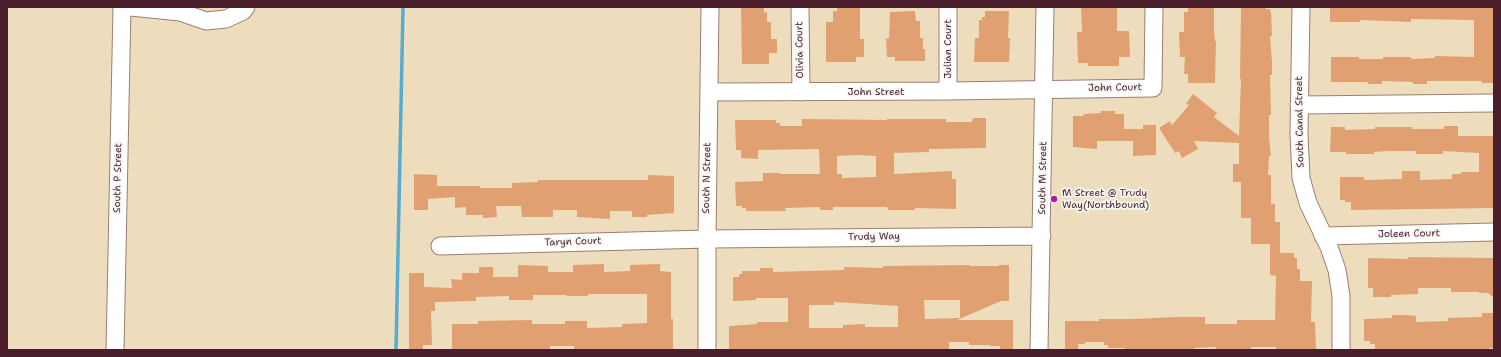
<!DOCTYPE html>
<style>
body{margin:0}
#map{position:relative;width:1501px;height:357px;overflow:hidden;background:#eeddbc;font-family:"Shantell Sans",sans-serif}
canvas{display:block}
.frame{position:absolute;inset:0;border:8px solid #4a1f2b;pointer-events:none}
</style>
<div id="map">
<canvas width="1501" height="357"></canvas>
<div class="frame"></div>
</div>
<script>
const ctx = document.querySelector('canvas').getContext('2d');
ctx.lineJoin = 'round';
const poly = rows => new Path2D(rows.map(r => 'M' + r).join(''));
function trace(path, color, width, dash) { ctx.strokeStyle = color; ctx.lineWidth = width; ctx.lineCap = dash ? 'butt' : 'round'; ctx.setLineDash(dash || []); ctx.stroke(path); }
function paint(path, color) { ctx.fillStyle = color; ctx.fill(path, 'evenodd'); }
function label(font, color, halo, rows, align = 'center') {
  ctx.font = font + ' "Shantell Sans",sans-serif'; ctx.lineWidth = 3.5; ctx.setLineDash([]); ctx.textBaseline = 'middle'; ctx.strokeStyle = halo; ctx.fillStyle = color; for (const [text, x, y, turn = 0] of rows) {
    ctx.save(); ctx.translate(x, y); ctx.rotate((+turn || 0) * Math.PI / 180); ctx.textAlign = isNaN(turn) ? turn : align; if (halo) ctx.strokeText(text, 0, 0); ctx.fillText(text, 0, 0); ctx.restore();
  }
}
trace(poly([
 [396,350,403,7]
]), '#54add1', 3.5);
paint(poly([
 [741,7,764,7,764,13,767,12,767,22,771,22,771,39,777,39,777,53,769,53,769,64,742,64],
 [837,7,860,7,860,39,864,39,864,57,856,57,856,62,826,62,826,22,833,22,833,11,837,11],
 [1081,7,1117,7,1117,31,1129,31,1130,57,1119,57,1119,66,1088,66,1088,63,1078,63,1077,32,1082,32],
 [1191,7,1214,7,1214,32,1215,41,1216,41,1215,83,1188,83,1188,74,1184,74,1185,57,1180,57,1179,32,1184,32,1184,12,1188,12,1188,8,1191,8],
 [1241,7,1266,7,1266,9,1270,9,1270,12,1271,12,1272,36,1270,36,1272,62,1272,75,1270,75,1271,115,1269,115,1269,137,1271,156,1269,156,1268,175,1271,175,1271,204,1275,204,1275,222,1280,222,1280,253,1294,253,1294,258,1297,258,1297,269,1300,269,1300,281,1312,281,1311,322,1315,322,1316,349,1276,350,1276,347,1251,347,1251,350,1216,350,1216,347,1194,348,1194,350,1125,350,1125,348,1108,348,1108,345,1104,345,1104,342,1085,342,1085,344,1078,344,1078,350,1065,350,1065,321,1099,321,1099,319,1133,319,1177,317,1205,317,1205,324,1237,324,1237,320,1275,320,1276,276,1270,275,1270,244,1251,244,1251,218,1241,218,1241,182,1233,182,1233,164,1239,164,1239,143,1194,141,1198,149,1182,158,1179,151,1175,153,1159,128,1170,121,1172,125,1189,105,1186,104,1193,94,1217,113,1214,117,1239,136,1241,79,1240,79],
 [1330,7,1494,7,1494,83,1482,83,1482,81,1427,81,1427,84,1413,84,1413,82,1382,81,1382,84,1368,84,1368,82,1331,82,1331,57,1359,57,1359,59,1383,59,1383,57,1411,57,1411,59,1435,58,1435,56,1474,57,1474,20,1411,19,1411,22,1360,20,1360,22,1330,22],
 [915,11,916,21,920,21,920,38,923,38,923,49,925,49,925,61,895,61,895,57,887,57,886,39,889,38,890,12],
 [985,11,1009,11,1008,38,1010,38,1009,62,974,62,975,38,979,38,979,20,982,20,982,17,985,17],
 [1101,111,1115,111,1115,114,1124,114,1124,129,1143,129,1143,125,1156,125,1156,155,1133,156,1133,141,1097,141,1097,149,1073,147,1073,116,1083,116,1084,114,1101,113],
 [973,118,986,118,986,148,929,149,929,152,894,153,894,174,952,171,952,179,956,179,956,209,915,208,915,210,888,210,887,207,833,207,833,210,820,210,820,207,785,208,786,211,746,211,746,208,742,208,742,206,736,206,735,182,763,181,763,173,780,173,780,174,820,174,819,149,758,150,758,159,741,158,741,150,736,150,735,120,776,120,776,123,780,123,780,126,802,126,802,119,887,120,887,119,946,119,946,122,972,122],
 [857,155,876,156,876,177,842,178,842,174,837,174,837,156],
 [1444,126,1458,126,1458,136,1494,136,1494,208,1351,210,1351,202,1345,202,1345,200,1340,200,1340,177,1364,177,1364,180,1402,179,1402,171,1420,171,1420,180,1452,179,1452,174,1461,174,1461,172,1479,172,1479,153,1443,151,1443,154,1416,154,1416,151,1390,151,1374,152,1374,154,1346,154,1346,152,1330,152,1331,127,1345,127,1345,130,1375,129,1375,127,1412,127,1412,129,1444,129],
 [414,174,437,175,437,186,480,186,480,188,512,188,512,183,538,182,538,180,648,180,648,175,674,176,674,213,647,215,647,217,632,217,632,211,610,211,610,219,577,217,577,210,553,210,553,217,522,217,521,206,496,206,497,217,483,218,483,215,466,215,466,207,455,208,455,197,428,199,428,210,414,210],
 [1408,257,1494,258,1494,298,1488,293,1479,293,1479,292,1451,292,1451,288,1418,288,1418,294,1391,295,1391,297,1373,297,1373,288,1368,288,1368,258,1408,259],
 [604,264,604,272,630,271,630,265,660,264,660,271,671,272,671,319,673,319,673,349,661,349,661,350,574,350,574,346,550,346,550,350,463,350,463,349,452,349,452,324,478,324,478,321,532,320,532,324,565,324,565,321,587,321,587,328,622,327,622,324,647,323,647,294,588,294,588,296,566,296,567,295,533,295,533,300,509,300,509,296,476,297,476,301,435,302,435,311,431,311,432,345,423,345,423,350,409,350,409,273,424,273,424,287,452,288,451,279,462,280,462,273,479,273,479,267,493,267,493,277,518,277,518,265,548,266,548,272,573,272,573,265],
 [970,265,970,266,999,266,999,265,1009,265,1009,301,1001,301,957,320,1013,320,1013,350,1000,350,1000,346,990,346,990,345,969,345,969,342,949,342,949,350,729,350,729,326,757,324,757,322,788,322,788,298,756,298,756,300,733,301,733,277,739,277,739,274,742,274,742,271,760,271,760,268,773,268,773,272,844,270,844,267,883,268,883,266],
 [924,300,960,300,960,318,925,319],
 [834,302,898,306,898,327,865,327,865,324,843,325,843,328,809,328,809,305,834,305],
 [1482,313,1494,313,1494,348,1489,348,1489,350,1375,350,1375,344,1370,344,1370,341,1364,341,1364,319,1392,318,1392,315,1407,315,1416,316,1416,322,1448,321,1448,318,1482,317]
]), '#e1a072');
const minor = poly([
 [131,7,180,12,206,21,226,19,243,11,246,7],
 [800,7,801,92],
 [1301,7,1299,134,1301,178,1308,203,1329,247,1337,270,1341,296,1341,350],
 [948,91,948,7],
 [709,92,948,91,1153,88,1154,7],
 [1299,105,1494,103],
 [1323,236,1494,232],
 [440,246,707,239,1042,236],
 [115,350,122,7],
 [707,350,707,239,710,7],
 [1039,350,1045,7]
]);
trace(minor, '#9c7e74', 19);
trace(minor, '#fff', 17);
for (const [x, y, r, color] of [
 [1054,199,4,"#b5179e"]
]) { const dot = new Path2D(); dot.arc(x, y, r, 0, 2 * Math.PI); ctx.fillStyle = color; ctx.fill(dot); trace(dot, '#f6f6f2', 1.5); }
label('10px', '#4a1f2b', '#f6f6f2', [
 ["Julian Court",948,49,-90],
 ["Olivia Court",800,50,-91],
 ["John Court",1115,88,-1],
 ["John Street",876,92],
 ["South Canal Street",1300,122,-91],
 ["South P Street",118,178,-89],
 ["South N Street",707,178,-89],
 ["South M Street",1043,178,-89],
 ["Joleen Court",1409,234,-1],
 ["Trudy Way",874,237,-1],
 ["Taryn Court",573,242,-2]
]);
label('10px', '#4a1f2b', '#f6f6f2', [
 ["M Street @ Trudy",1062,193],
 ["Way(Northbound)",1062,205]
], 'left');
</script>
